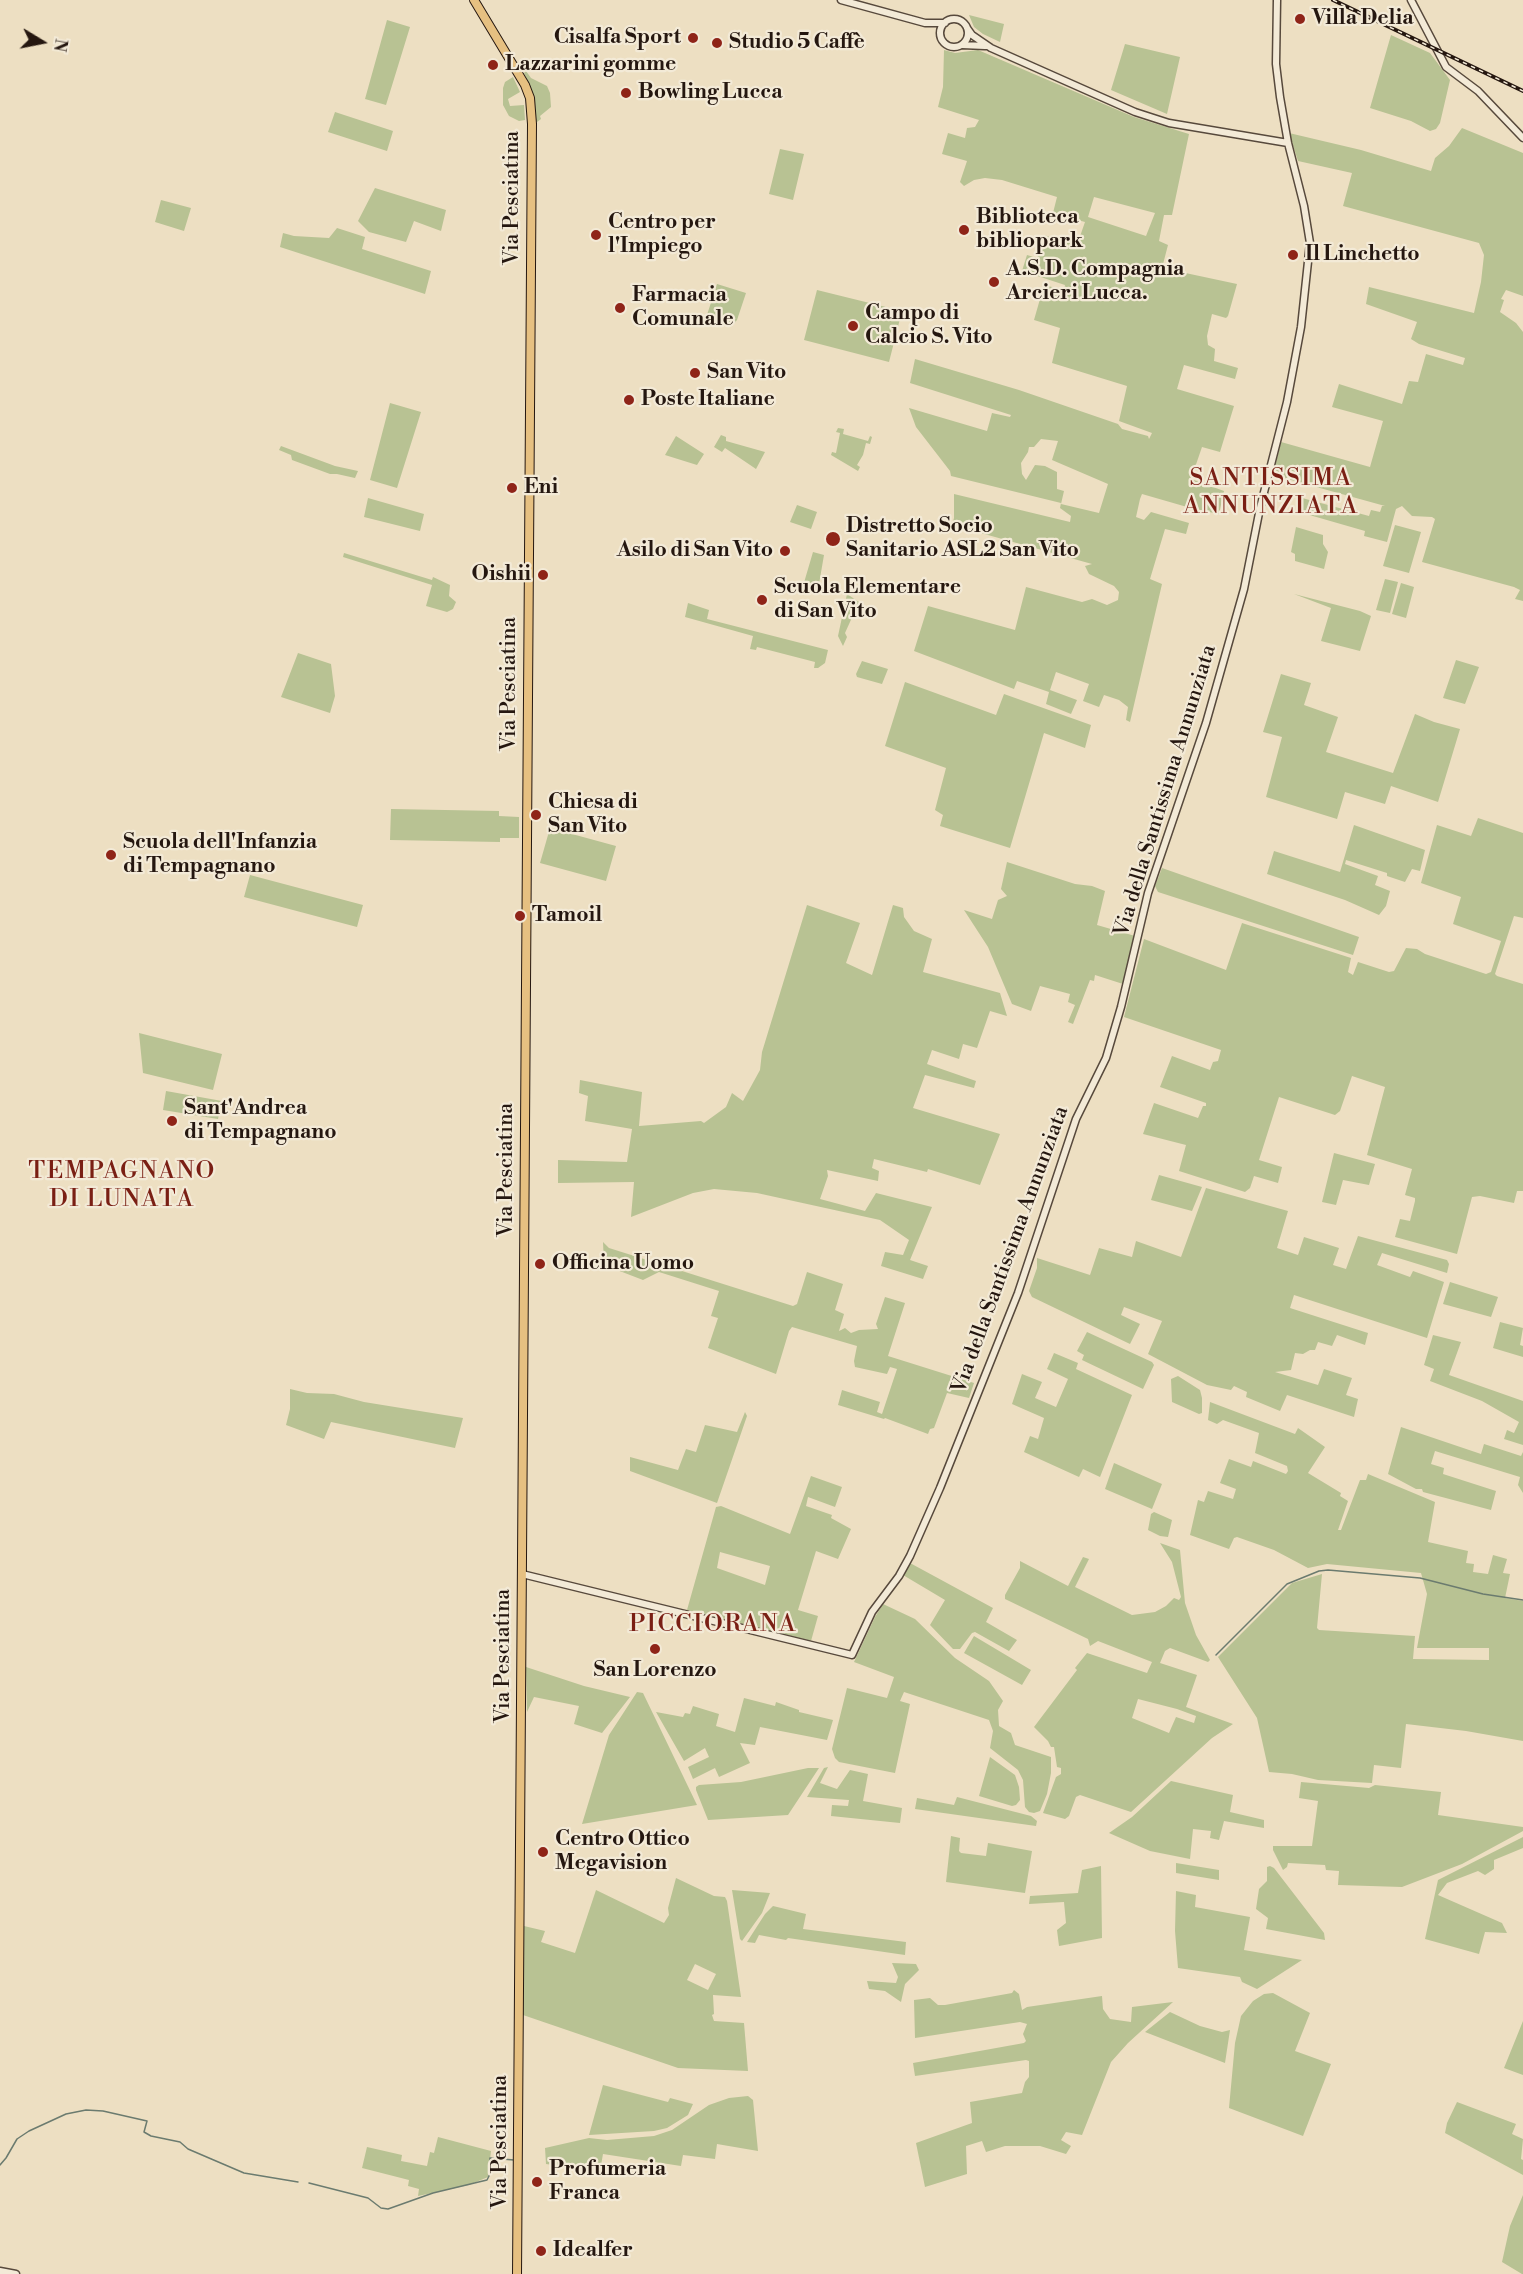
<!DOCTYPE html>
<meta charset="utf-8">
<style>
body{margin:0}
#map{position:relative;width:1523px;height:2274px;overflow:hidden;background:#eddfc2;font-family:"Libre Bodoni",serif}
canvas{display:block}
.north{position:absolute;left:12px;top:12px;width:60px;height:60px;-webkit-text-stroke:4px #f3ead7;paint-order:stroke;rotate:100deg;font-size:16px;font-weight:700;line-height:24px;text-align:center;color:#251710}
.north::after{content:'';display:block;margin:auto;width:21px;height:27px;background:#251710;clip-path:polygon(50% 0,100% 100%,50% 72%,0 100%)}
</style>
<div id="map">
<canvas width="1523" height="2274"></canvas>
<div class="north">N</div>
</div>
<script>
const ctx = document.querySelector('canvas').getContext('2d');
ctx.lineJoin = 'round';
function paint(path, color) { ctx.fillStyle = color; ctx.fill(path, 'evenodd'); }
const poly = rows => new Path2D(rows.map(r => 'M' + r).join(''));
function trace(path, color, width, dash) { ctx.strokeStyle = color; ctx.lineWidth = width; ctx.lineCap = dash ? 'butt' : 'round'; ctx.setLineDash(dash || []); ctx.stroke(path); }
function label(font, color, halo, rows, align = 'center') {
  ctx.font = font + ' "Libre Bodoni",serif'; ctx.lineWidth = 4.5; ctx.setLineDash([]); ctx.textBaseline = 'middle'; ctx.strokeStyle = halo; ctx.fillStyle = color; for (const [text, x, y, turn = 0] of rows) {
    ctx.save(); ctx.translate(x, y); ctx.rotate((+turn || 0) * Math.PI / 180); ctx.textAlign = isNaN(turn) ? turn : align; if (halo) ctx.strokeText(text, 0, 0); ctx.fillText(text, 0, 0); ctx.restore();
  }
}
paint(poly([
 [969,15,1004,24,1000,42,983,34,974,27],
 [387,20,410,27,386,105,365,99],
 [1391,35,1430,53,1450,80,1440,123,1436,129,1430,131,1411,121,1370,108],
 [1125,44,1180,57,1167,114,1111,90],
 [944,50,955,53,978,50,1134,117,1189,134,1172,215,1164,215,1159,241,1168,245,1162,268,1237,284,1228,316,1226,318,1212,314,1207,336,1208,345,1215,349,1214,361,1238,368,1235,379,1184,365,1177,389,1234,406,1220,452,1202,447,1191,479,1224,491,1219,514,1194,509,1142,494,1140,499,1136,517,1144,520,1151,512,1189,523,1186,534,1165,529,1150,579,1162,584,1130,722,1126,720,1128,707,1119,700,1104,695,1099,707,1083,701,1089,684,1056,672,1050,690,1077,700,1071,714,1046,704,1049,692,1017,681,1014,689,914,651,928,606,1015,630,1026,587,1082,602,1092,599,1107,605,1118,600,1119,592,1114,586,1089,574,1085,566,1092,564,952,525,954,518,954,494,1070,522,1071,516,1060,508,1061,503,951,476,950,471,916,427,909,408,987,431,992,413,1010,417,1011,415,910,383,915,359,1019,390,1118,424,1122,429,1148,436,1149,439,1152,433,1119,421,1127,386,1052,363,1060,328,1034,320,1044,285,1064,290,1065,285,1022,271,1027,255,1037,258,1044,235,1077,245,1085,222,1053,213,1057,197,1002,180,985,178,974,180,964,186,960,182,967,161,942,154,948,133,965,138,967,128,975,127,979,120,938,107,943,87],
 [1094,197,1155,213,1146,236,1088,217],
 [1041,439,1058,441,1052,460,1108,484,1099,513,1061,504,1064,491,1057,489,1057,472,1045,466,1035,465,1026,480,1022,474,1021,463,1028,452,1029,447,1034,447],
 [526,71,531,78,547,86,550,93,551,107,540,116,541,119,537,122,535,121,535,98,524,73],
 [513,77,520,92,508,99,510,106,524,105,525,120,519,121,509,116,503,105,503,88,505,82],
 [335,112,393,131,387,151,328,132],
 [1462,128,1523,153,1523,296,1506,290,1501,299,1504,300,1500,312,1516,323,1523,332,1523,601,1515,599,1520,590,1514,587,1422,562,1435,519,1432,517,1412,516,1402,506,1396,509,1387,542,1364,536,1365,531,1299,512,1302,498,1369,516,1371,510,1380,512,1382,506,1385,506,1273,475,1281,442,1370,467,1383,421,1332,407,1339,384,1402,404,1409,381,1418,382,1426,354,1463,365,1465,358,1419,344,1411,339,1417,322,1366,304,1369,287,1474,313,1481,282,1484,255,1479,243,1343,206,1352,173,1298,161,1289,133,1361,150,1431,171,1435,158,1449,146],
 [780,149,804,154,793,200,769,194],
 [375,188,446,210,441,231,414,221,406,242,369,232,358,221],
 [161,200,191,208,184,231,155,222],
 [337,228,365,237,362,249,431,271,425,294,280,247,283,233,294,236,329,238],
 [717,284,746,293,737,320,733,325,706,318],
 [817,290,902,311,889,362,804,340],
 [390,403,421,412,397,488,370,480],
 [838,428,844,429,843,434,868,441,870,436,872,437,870,444,866,443,863,455,857,465,860,467,858,471,831,455,832,452,836,453,840,433,836,432],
 [721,435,726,437,726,441,765,452,756,469,725,448,722,452,714,447],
 [676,436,704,454,697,465,665,455],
 [281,446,335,466,358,471,355,478,337,474,330,474,292,460,291,455,279,450],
 [368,498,424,514,420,531,364,517],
 [797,505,817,512,811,529,790,522],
 [1395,525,1421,532,1409,573,1383,566],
 [1296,527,1323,535,1323,544,1328,552,1324,569,1295,561,1295,554,1291,552],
 [813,552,824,555,818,590,803,586],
 [344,553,432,580,433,577,450,585,449,596,456,602,453,609,447,612,426,606,432,585,343,557],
 [1385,579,1398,582,1390,613,1376,610],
 [1401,583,1414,587,1406,618,1392,614],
 [847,594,859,602,845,633,847,637,843,646,838,636],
 [1294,594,1360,611,1371,616,1360,651,1321,641,1331,608],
 [688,603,709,610,707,619,828,650,825,663,818,668,814,668,815,662,757,647,756,650,750,649,753,636,685,617],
 [298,653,331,664,335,696,330,713,281,697],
 [1456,660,1479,667,1465,704,1443,698],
 [862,661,888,669,882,684,857,677,856,674],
 [1281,674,1311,683,1304,705,1338,717,1326,752,1393,773,1415,714,1434,722,1460,729,1438,802,1391,786,1385,804,1345,792,1337,819,1266,797,1282,737,1263,732],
 [905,682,996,715,1004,694,1091,725,1085,748,1044,733,1010,848,940,826,943,815,935,810,946,768,885,746],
 [391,809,499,811,499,816,519,817,519,838,500,838,500,842,390,840],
 [1478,818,1523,833,1523,918,1514,916,1495,974,1497,976,1523,984,1523,1191,1517,1191,1514,1203,1480,1196,1472,1197,1457,1254,1395,1237,1400,1219,1410,1221,1415,1201,1415,1198,1405,1195,1412,1169,1367,1155,1385,1087,1352,1076,1340,1111,1335,1115,1279,1097,1259,1160,1282,1167,1278,1183,1254,1176,1250,1188,1245,1192,1179,1171,1186,1145,1143,1134,1154,1103,1198,1118,1203,1106,1206,1106,1206,1103,1160,1087,1172,1056,1210,1070,1213,1062,1218,1061,1221,1050,1124,1017,1144,939,1226,970,1242,923,1351,958,1348,972,1353,975,1358,962,1389,972,1394,971,1406,948,1417,949,1425,954,1486,974,1491,972,1501,941,1453,924,1461,897,1421,883,1437,825,1471,836],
 [1354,825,1425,850,1420,871,1412,869,1405,882,1387,876,1387,873,1346,860,1345,864,1378,876,1375,885,1390,891,1386,906,1379,915,1345,900,1267,874,1274,851,1340,872],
 [550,828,616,846,606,881,540,863],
 [1007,862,1075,884,1092,886,1105,891,1097,925,1135,936,1123,984,1095,975,1094,981,1090,980,1073,1024,1068,1022,1075,1005,1068,1002,1070,994,1040,986,1031,1011,1012,1004,988,947,964,910,992,919,998,900,1007,896,1001,889],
 [1162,868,1359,937,1353,955,1158,892,1155,886],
 [250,875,363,905,357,927,244,897],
 [807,905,860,923,846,963,872,975,893,905,903,908,904,917,914,931,932,939,923,972,1000,993,1007,1016,990,1011,977,1048,963,1044,959,1059,932,1050,927,1064,976,1081,974,1088,925,1075,913,1108,1000,1134,980,1185,928,1169,927,1172,874,1159,872,1168,879,1171,878,1181,827,1170,828,1176,820,1199,865,1211,876,1193,932,1207,910,1260,928,1266,923,1279,881,1266,885,1252,903,1255,909,1240,880,1220,757,1193,714,1189,693,1193,631,1217,634,1182,558,1183,558,1160,627,1162,632,1129,585,1121,588,1096,579,1093,580,1080,642,1092,639,1126,701,1121,704,1123,726,1107,732,1093,743,1101,760,1070,762,1052],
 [139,1033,222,1054,213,1090,143,1073],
 [166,1091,222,1101,218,1119,163,1110],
 [1334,1153,1375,1164,1369,1185,1343,1180,1336,1205,1322,1202],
 [1159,1175,1202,1187,1192,1211,1151,1200],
 [1206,1188,1288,1211,1277,1248,1298,1255,1304,1237,1339,1248,1333,1265,1346,1269,1358,1236,1447,1260,1449,1264,1447,1273,1382,1253,1377,1265,1410,1277,1413,1271,1444,1282,1427,1338,1294,1295,1290,1308,1368,1333,1365,1345,1337,1335,1332,1346,1318,1342,1315,1350,1310,1350,1303,1354,1295,1353,1291,1370,1275,1372,1318,1385,1324,1369,1352,1378,1346,1395,1358,1399,1354,1417,1287,1395,1280,1411,1246,1397,1247,1392,1234,1386,1231,1390,1207,1385,1148,1354,1162,1321,1124,1307,1121,1315,1140,1324,1130,1344,1032,1297,1029,1291,1037,1268,1037,1258,1090,1275,1099,1248,1132,1257,1136,1241,1181,1257],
 [603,1242,609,1248,793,1306,797,1304,807,1272,843,1284,835,1310,844,1314,839,1331,845,1328,851,1333,859,1330,878,1329,876,1324,885,1297,905,1303,888,1356,974,1383,969,1398,947,1393,934,1428,930,1429,928,1434,885,1418,884,1419,838,1405,842,1390,880,1402,877,1412,882,1414,897,1369,890,1367,887,1374,855,1367,854,1361,857,1346,792,1327,789,1331,776,1374,708,1348,718,1318,711,1316,719,1291,659,1272,643,1280,604,1265],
 [1450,1282,1498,1297,1491,1317,1443,1304],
 [1500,1322,1523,1328,1520,1345,1523,1346,1523,1357,1493,1348],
 [1087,1332,1152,1362,1154,1365,1143,1389,1082,1360,1084,1355,1077,1351],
 [1433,1335,1461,1342,1449,1375,1523,1401,1523,1445,1504,1439,1507,1430,1514,1433,1519,1422,1482,1401,1430,1381,1434,1369,1424,1365],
 [1054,1353,1078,1363,1076,1369,1132,1395,1100,1477,1083,1469,1079,1477,1024,1452,1030,1436,1038,1439,1044,1418,1012,1404,1022,1374,1042,1382,1035,1398,1056,1407,1068,1379,1047,1369],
 [1178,1376,1200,1390,1202,1398,1202,1413,1199,1414,1172,1402,1171,1379],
 [290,1389,307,1393,334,1394,364,1402,463,1418,455,1448,331,1422,324,1439,286,1425,290,1409],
 [1210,1402,1295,1434,1298,1428,1325,1447,1308,1473,1341,1493,1340,1496,1348,1501,1338,1530,1341,1530,1360,1480,1366,1480,1368,1474,1435,1502,1428,1542,1468,1551,1466,1563,1474,1564,1473,1572,1488,1574,1493,1555,1507,1559,1503,1573,1510,1574,1505,1598,1523,1601,1523,1741,1466,1731,1406,1724,1401,1768,1374,1765,1372,1783,1318,1780,1292,1774,1269,1772,1257,1718,1218,1657,1292,1583,1322,1574,1317,1628,1319,1630,1415,1636,1413,1659,1489,1660,1489,1648,1417,1648,1427,1594,1421,1573,1327,1564,1308,1568,1274,1550,1237,1537,1234,1538,1229,1549,1190,1535,1198,1500,1204,1502,1208,1491,1233,1499,1236,1489,1220,1483,1229,1459,1251,1467,1253,1461,1286,1474,1288,1471,1287,1466,1255,1453,1259,1433,1223,1420,1217,1424,1208,1420],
 [745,1412,747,1416,717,1503,630,1471,630,1457,678,1470,686,1449,696,1452,705,1425,737,1432],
 [1401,1427,1481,1454,1484,1444,1521,1456,1523,1452,1523,1493,1518,1485,1520,1477,1435,1451,1431,1464,1444,1468,1443,1474,1496,1491,1491,1510,1423,1492,1422,1489,1416,1489,1388,1474],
 [1114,1463,1162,1484,1152,1509,1105,1489],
 [811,1476,842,1487,835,1507,808,1497,806,1506,832,1515,831,1518,851,1529,838,1559,816,1551,798,1610,818,1616,811,1641,687,1610,716,1507,721,1506,790,1534],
 [720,1552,770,1566,765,1585,717,1568],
 [1154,1512,1172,1520,1168,1537,1160,1536,1148,1530,1151,1514],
 [1160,1543,1180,1550,1185,1603,1196,1635,1210,1660,1208,1662,1170,1648,1165,1651,1160,1663,1197,1675,1186,1707,1233,1724,1212,1738,1131,1812,1080,1795,1076,1797,1069,1816,1065,1819,1043,1813,1056,1777,1061,1774,1061,1768,1057,1767,1054,1747,1051,1747,1048,1741,1034,1727,1077,1670,1075,1668,1087,1653,1147,1673,1152,1662,1098,1641,1090,1646,1088,1639,1005,1599,1005,1595,1020,1568,1020,1561,1068,1586,1083,1557,1089,1559,1075,1587,1132,1615,1155,1612,1166,1606,1174,1598,1179,1600,1181,1597,1172,1562],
 [1138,1699,1177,1709,1196,1716,1194,1723,1176,1717,1169,1733,1132,1718],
 [910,1563,993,1608,986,1622,1017,1640,1009,1651,975,1632,972,1633,960,1649,953,1649,930,1625,945,1600,903,1575],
 [883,1604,915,1619,955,1658,989,1681,1003,1701,998,1710,999,1726,1011,1733,1015,1745,1051,1757,1051,1773,1047,1794,1040,1811,1034,1813,1029,1812,1025,1807,1023,1780,1018,1770,990,1748,993,1731,989,1720,904,1692,900,1701,910,1704,895,1773,839,1762,835,1758,832,1749,847,1688,887,1698,894,1677,854,1662,875,1617],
 [974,1636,1031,1670,1022,1685,964,1653],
 [526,1667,584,1686,630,1697,602,1733,574,1724,579,1706,534,1697,527,1712],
 [637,1692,643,1693,697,1805,582,1824,609,1735],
 [744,1698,775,1706,776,1702,799,1710,799,1712,833,1720,827,1740,760,1727,755,1745,740,1743,750,1763,719,1777,715,1768,693,1779,688,1767,709,1757,705,1748,684,1761,656,1712,683,1717,685,1713,690,1714,693,1706,719,1714,716,1726,735,1732],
 [990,1757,1015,1775,1019,1787,1020,1800,1016,1805,1012,1806,979,1796],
 [828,1767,820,1783,837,1789,850,1770,868,1774,863,1801,902,1808,900,1823,831,1816,832,1805,848,1806,849,1800,807,1797,824,1768],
 [808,1768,819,1768,788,1815,708,1820,696,1790,696,1787,699,1785,741,1782],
 [1171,1781,1233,1795,1230,1812,1264,1820,1264,1828,1224,1821,1219,1840,1210,1838,1211,1831,1193,1829,1190,1859,1150,1851,1109,1833,1132,1817],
 [1301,1782,1369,1788,1375,1785,1441,1792,1438,1815,1523,1827,1523,1831,1462,1864,1402,1887,1338,1885,1339,1871,1326,1870,1325,1865,1288,1863,1287,1867,1283,1870,1273,1850,1273,1846,1312,1846,1318,1801,1299,1798],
 [957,1797,1031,1816,1037,1821,1036,1826,915,1809,917,1798,954,1805],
 [951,1836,960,1838,959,1851,961,1853,986,1856,988,1843,1032,1851,1025,1893,946,1882],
 [1523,1837,1523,1848,1494,1860,1494,1869,1485,1875,1478,1871,1447,1883,1438,1895,1502,1923,1507,1933,1485,1932,1479,1954,1425,1939,1438,1880],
 [1176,1863,1219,1870,1219,1880,1176,1873],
 [1101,1866,1102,1938,1059,1946,1057,1930,1066,1923,1064,1902,1029,1904,1030,1896,1078,1893,1082,1870],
 [1270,1866,1274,1868,1324,1933,1325,1940,1266,1929,1268,1918,1256,1909,1259,1889,1267,1881,1267,1867],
 [676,1878,714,1896,725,1897,727,1901,741,1997,713,1995,714,2014,712,2015,714,2021,744,2023,748,2071,678,2068,523,2015,524,1926,545,1931,541,1942,575,1953,596,1890,664,1923,669,1915,668,1908],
 [695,1964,716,1974,708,1990,687,1980],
 [732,1890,770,1893,762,1913,742,1941,740,1939],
 [1176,1891,1196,1895,1195,1907,1250,1917,1244,1950,1302,1960,1257,1989,1242,1982,1240,1977,1178,1968,1175,1931],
 [773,1906,806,1914,803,1929,906,1942,905,1955,788,1938,786,1940,759,1935,755,1943,747,1942,765,1914],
 [892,1963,916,1964,919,1970,905,1984,901,2002,885,1991,869,1989,867,1981,896,1983,898,1977],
 [1014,1990,1019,1994,1022,2010,1027,2007,1102,1996,1103,2009,1110,2019,1131,2022,1132,2007,1173,2002,1128,2043,1111,2062,1082,2135,1066,2132,1061,2140,1071,2146,1066,2154,1040,2146,1005,2146,986,2152,982,2141,966,2146,967,2174,925,2187,916,2143,972,2123,970,2102,1022,2093,1025,2082,1029,2077,1029,2061,1026,2060,915,2076,913,2063,1024,2043,1026,2041,1023,2034,1027,2024,1020,2022,915,2038,914,2000,930,1998,938,2005,945,2005,1012,1993],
 [1273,1993,1310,2013,1295,2051,1331,2064,1303,2136,1229,2108,1235,2043,1241,2016,1253,2001,1264,1994],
 [1170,2012,1200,2026,1222,2032,1230,2030,1225,2063,1145,2032],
 [1523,2021,1523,2075,1504,2068],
 [603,2085,668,2102,670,2098,693,2104,688,2115,667,2128,654,2131,589,2135],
 [748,2096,753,2100,758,2151,717,2144,715,2159,683,2155,681,2166,603,2154,600,2171,546,2164,545,2148,589,2138,607,2140,654,2136,672,2130,709,2105,729,2098],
 [1457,2102,1516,2124,1512,2134,1523,2139,1521,2159,1523,2160,1523,2175,1445,2133,1447,2123],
 [438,2137,491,2151,488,2177,469,2185,418,2196,419,2189,408,2186,409,2180,362,2168,367,2147,402,2155,401,2161,427,2166,430,2152,434,2153],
 [1523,2195,1523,2274,1522,2274,1502,2262,1510,2226]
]), '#b8c293');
trace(poly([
 [1216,1655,1287,1584,1319,1571,1328,1570,1420,1578,1483,1594,1523,1600],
 [0,2165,6,2158,17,2139,29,2131,66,2114,86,2110,103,2111,147,2121,144,2132,151,2136,180,2142,188,2149,244,2173,298,2182],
 [309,2183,368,2198,381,2208,388,2209,433,2193,487,2180,489,2176,490,2158,514,2160]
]), '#6b7b6f', 1.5);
const tertiary = poly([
 [841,0,925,23,945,23],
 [1411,0,1446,67,1478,91,1523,138],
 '940 33a14 14 0 1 1 28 0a14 14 0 1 1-28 0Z',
 [967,28,972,35,991,48,1135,112,1169,123,1288,143],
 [962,45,985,46],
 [522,1574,852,1655,872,1612,899,1576,910,1556,940,1488,1018,1293,1076,1119,1106,1058,1121,1007,1148,893,1206,723,1244,589,1260,508,1287,402,1301,327,1310,243,1304,206,1288,143,1280,97,1276,64,1277,0],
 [0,2271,16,2274]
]);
const primary = poly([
 [474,0,525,85,530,98,532,124,517,2274]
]);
trace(tertiary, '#57493c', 9);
trace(primary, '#251710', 10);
trace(tertiary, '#f3ead7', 6);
trace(primary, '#e6c081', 8);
const rail = poly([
 [1333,0,1523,91]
]);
trace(rail, '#251710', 4);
trace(rail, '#f3ead7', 1.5, [4.5]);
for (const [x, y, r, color] of [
 [1300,19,6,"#8f2418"],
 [693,38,6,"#8f2418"],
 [717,43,6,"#8f2418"],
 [493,65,6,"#8f2418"],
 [626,93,6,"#8f2418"],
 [964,230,6,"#8f2418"],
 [596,235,6,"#8f2418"],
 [1293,255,6,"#8f2418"],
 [994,282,6,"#8f2418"],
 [620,308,6,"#8f2418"],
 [853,326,6,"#8f2418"],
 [695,373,6,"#8f2418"],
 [629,400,6,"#8f2418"],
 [512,488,6,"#8f2418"],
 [833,539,8,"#8f2418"],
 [785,551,6,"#8f2418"],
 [543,575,6,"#8f2418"],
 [762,600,6,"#8f2418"],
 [536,815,6,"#8f2418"],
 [111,855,6,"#8f2418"],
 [520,916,6,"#8f2418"],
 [172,1121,6,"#8f2418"],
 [540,1264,6,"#8f2418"],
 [655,1649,6,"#8f2418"],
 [543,1852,6,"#8f2418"],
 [537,2182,6,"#8f2418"],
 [541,2251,6,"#8f2418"]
]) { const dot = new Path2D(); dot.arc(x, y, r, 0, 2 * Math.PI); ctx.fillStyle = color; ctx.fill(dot); trace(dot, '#f3ead7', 2); }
label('bold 21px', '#251710', '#f3ead7', [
 ["Villa Delia",1312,19],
 ["Cisalfa Sport",681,38,"right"],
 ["Studio 5 Caffè",729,43],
 ["Lazzarini gomme",505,65],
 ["Bowling Lucca",638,93],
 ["Biblioteca",976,218],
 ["bibliopark",976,242],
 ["Centro per",608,223],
 ["l'Impiego",608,247],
 ["Il Linchetto",1305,255],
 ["A.S.D. Compagnia",1006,270],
 ["Arcieri Lucca.",1006,294],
 ["Farmacia",632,296],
 ["Comunale",632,320],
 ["Campo di",865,314],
 ["Calcio S. Vito",865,338],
 ["San Vito",707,373],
 ["Poste Italiane",641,400],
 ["Eni",524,488],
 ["Distretto Socio",846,527],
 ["Sanitario ASL2 San Vito",846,551],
 ["Asilo di San Vito",773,551,"right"],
 ["Oishii",531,575,"right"],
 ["Scuola Elementare",774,588],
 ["di San Vito",774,612],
 ["Chiesa di",548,803],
 ["San Vito",548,827],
 ["Scuola dell'Infanzia",123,843],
 ["di Tempagnano",123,867],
 ["Tamoil",532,916],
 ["Sant'Andrea",184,1109],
 ["di Tempagnano",184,1133],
 ["Officina Uomo",552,1264],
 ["San Lorenzo",655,1671,"center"],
 ["Centro Ottico",555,1840],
 ["Megavision",555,1864],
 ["Profumeria",549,2170],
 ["Franca",549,2194],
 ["Idealfer",553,2251]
], 'left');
label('21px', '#251710', '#f3ead7', [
 ["Via Pesciatina",513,198,-90],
 ["Via Pesciatina",510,684,-90],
 ["Via della Santissima Annunziata",1166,791,-73],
 ["Via Pesciatina",507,1170,-90],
 ["Via della Santissima Annunziata",1011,1250,-70],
 ["Via Pesciatina",504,1656,-90],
 ["Via Pesciatina",501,2142,-90]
]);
ctx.letterSpacing = '1.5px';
label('24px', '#7a1f14', '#f3ead7', [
 ["SANTISSIMA",1271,479],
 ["ANNUNZIATA",1271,507],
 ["TEMPAGNANO",122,1172],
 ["DI LUNATA",122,1200],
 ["PICCIORANA",713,1625]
]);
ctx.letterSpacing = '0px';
</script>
